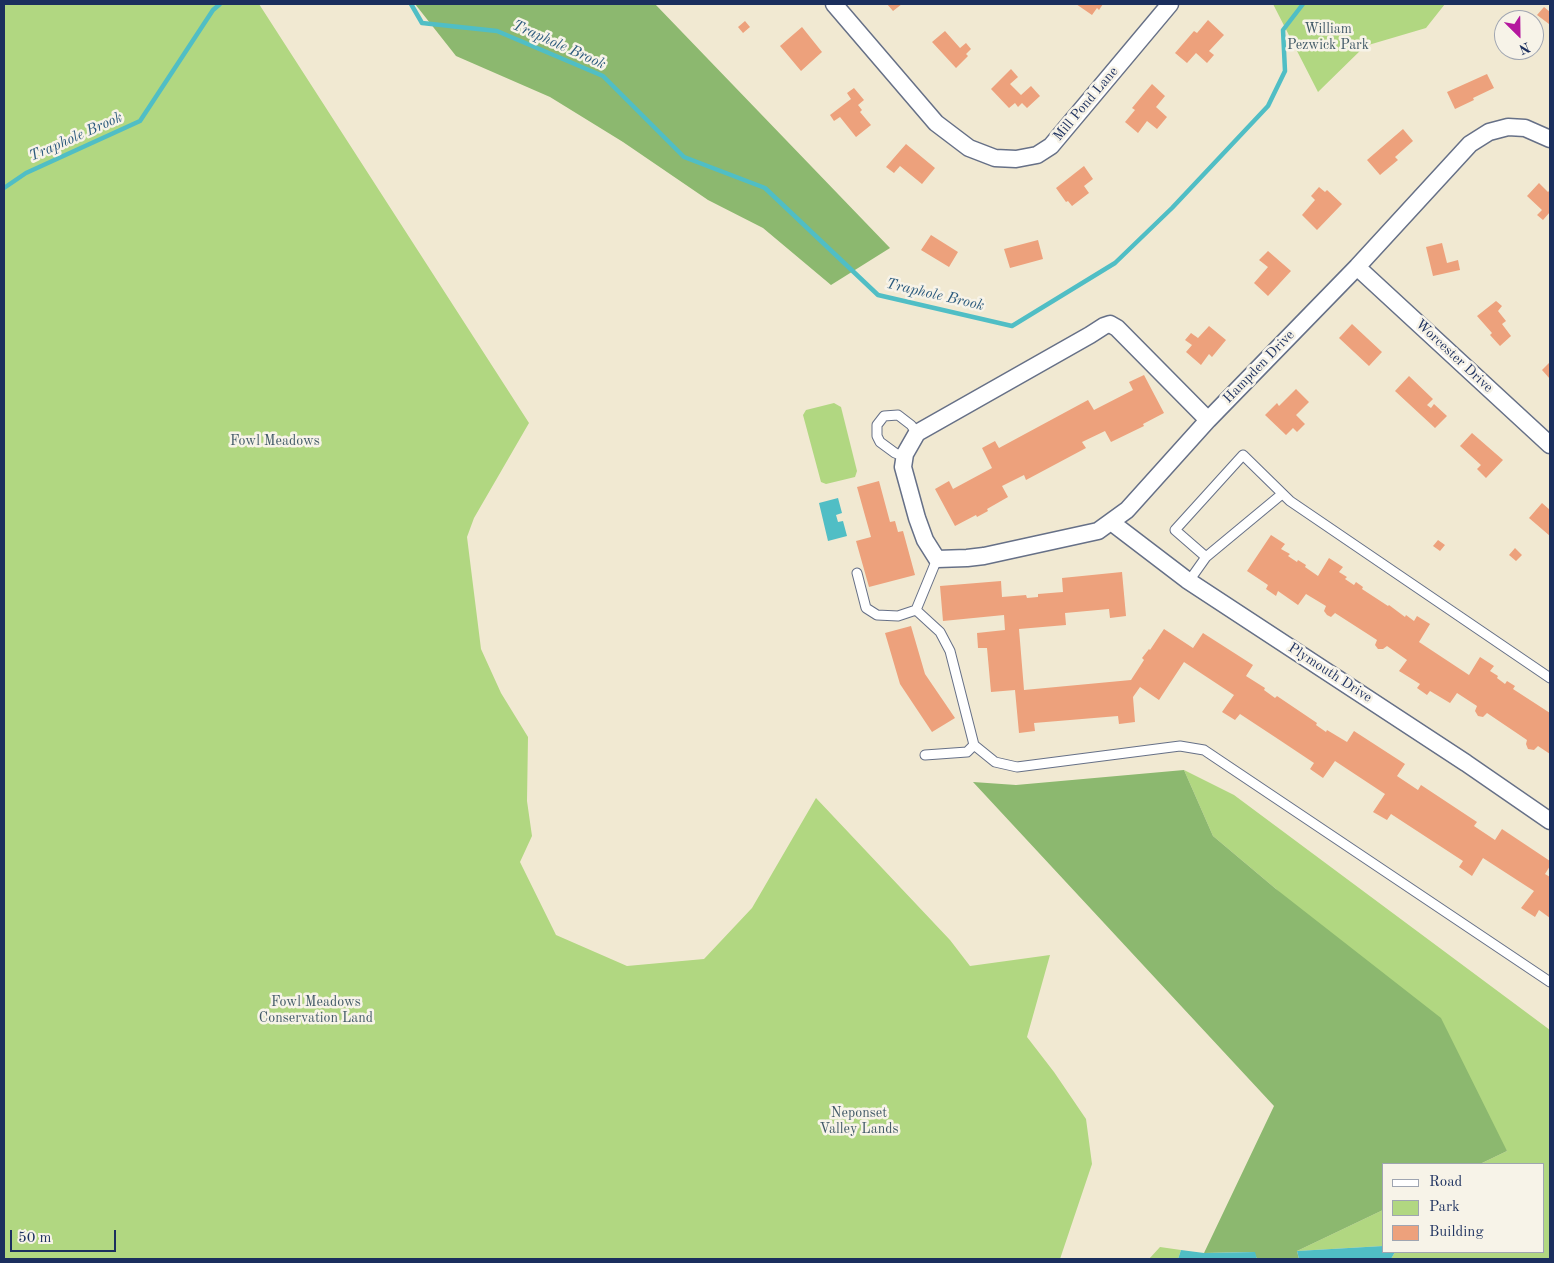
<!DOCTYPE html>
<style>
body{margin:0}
#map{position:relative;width:1554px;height:1263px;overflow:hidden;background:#f1e9d2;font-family:"Old Standard TT",serif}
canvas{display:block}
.frame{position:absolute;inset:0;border:5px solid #1b2f5e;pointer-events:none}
.legend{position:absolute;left:1382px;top:1163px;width:162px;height:90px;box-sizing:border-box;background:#f7f3e8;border:1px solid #9fa5b1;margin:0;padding:6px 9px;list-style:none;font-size:15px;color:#1b2f5e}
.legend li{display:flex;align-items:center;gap:10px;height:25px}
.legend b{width:25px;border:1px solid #9fa5b1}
.north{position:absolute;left:1494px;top:10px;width:50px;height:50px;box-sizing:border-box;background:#f7f3e8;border:1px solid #9fa5b1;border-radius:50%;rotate:157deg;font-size:14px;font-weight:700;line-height:20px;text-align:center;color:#1b2f5e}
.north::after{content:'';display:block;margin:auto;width:18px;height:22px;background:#b5179e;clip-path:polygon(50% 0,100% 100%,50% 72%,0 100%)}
.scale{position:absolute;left:10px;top:1230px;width:106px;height:22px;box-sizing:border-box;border:2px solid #1b2f5e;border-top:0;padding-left:6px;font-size:15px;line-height:18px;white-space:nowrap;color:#1b2f5e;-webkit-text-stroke:4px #f7f3e8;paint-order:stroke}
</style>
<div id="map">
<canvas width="1554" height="1263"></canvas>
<div class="frame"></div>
<ul class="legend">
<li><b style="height:6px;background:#fff"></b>Road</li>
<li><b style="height:14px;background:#b1d781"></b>Park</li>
<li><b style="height:14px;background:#eda17c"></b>Building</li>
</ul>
<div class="north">N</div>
<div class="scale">50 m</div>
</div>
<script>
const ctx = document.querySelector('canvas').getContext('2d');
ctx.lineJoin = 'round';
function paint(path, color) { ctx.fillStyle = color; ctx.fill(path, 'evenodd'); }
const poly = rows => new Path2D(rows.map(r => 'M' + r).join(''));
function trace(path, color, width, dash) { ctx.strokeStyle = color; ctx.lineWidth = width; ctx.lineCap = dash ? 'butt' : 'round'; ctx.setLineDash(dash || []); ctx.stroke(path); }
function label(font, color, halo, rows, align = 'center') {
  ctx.font = font + ' "Old Standard TT",serif'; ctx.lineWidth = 5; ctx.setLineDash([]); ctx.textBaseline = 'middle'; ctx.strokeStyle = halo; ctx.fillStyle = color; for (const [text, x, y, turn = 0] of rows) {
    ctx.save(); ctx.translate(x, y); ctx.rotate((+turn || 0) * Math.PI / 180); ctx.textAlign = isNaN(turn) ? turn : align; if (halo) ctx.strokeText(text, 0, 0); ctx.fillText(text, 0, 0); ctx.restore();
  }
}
paint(poly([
 [4,4,259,4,529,423,474,518,467,537,481,649,501,693,528,737,527,801,532,836,520,862,556,935,627,966,704,959,752,908,816,798,950,940,970,966,1050,955,1027,1037,1054,1072,1086,1119,1092,1164,1060,1259,4,1259],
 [1273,4,1445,4,1426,28,1365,46,1318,92],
 [834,403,841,407,857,471,855,477,826,484,821,482,803,415,806,410],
 [1184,770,1234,795,1550,1030,1550,1259,1391,1259,1395,1252,1543,1252,1543,1164,1480,1164,1507,1151,1276,889,1213,836],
 [1383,1210,1383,1246,1297,1251],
 [1160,1247,1181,1250,1178,1259,1149,1259]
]), '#b1d781');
paint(poly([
 [415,4,655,4,890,248,831,285,763,228,708,200,623,142,550,97,456,56],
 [1184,770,1213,836,1276,889,1441,1018,1507,1151,1480,1164,1383,1164,1383,1210,1297,1251,1299,1259,1257,1259,1254,1252,1204,1253,1274,1106,973,782,1016,785]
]), '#8cb86f');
paint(poly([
 [838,498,842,513,836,515,838,522,843,521,847,536,828,541,819,503],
 [1383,1246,1383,1252,1395,1252,1391,1259,1299,1259,1297,1251],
 [1181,1250,1204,1253,1255,1252,1257,1259,1178,1259]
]), '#50bec5');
trace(poly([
 [411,4,422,23,497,31,603,76,684,157,765,188,878,295,1012,326,1115,263,1172,208,1268,106,1285,71,1283,30,1303,4],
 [4,188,26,173,140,121,213,10,220,4]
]), '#50bec5', 4.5);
paint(poly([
 [887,4,902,4,893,11],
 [1076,4,1103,4,1099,10,1097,8,1092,15],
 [1544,7,1550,12,1549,24,1537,15],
 [1208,20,1224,35,1209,51,1214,55,1207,63,1196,53,1187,63,1175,53,1194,31,1197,33],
 [745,21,750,27,743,33,738,27],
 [802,27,822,52,801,71,780,46],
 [945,31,960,48,966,43,971,49,966,54,968,56,956,68,932,42],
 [1011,69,1018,77,1010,84,1021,95,1031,86,1040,96,1027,108,1022,103,1018,107,1015,103,1009,108,991,89],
 [1487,74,1494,88,1473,98,1474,100,1455,109,1447,92],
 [1152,84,1165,96,1156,107,1167,117,1157,129,1147,121,1138,133,1125,122,1135,110,1132,108],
 [854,88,864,100,858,105,862,110,860,112,871,125,856,137,840,117,834,121,830,115,851,99,847,93],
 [1403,129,1413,141,1395,157,1398,160,1380,175,1367,160],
 [906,144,935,168,922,184,900,166,894,173,886,167],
 [1084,166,1093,179,1084,186,1089,193,1072,206,1068,201,1066,202,1056,188],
 [1539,183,1548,192,1550,190,1550,212,1543,220,1537,215,1542,210,1527,196],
 [1319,187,1325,192,1327,190,1342,204,1317,230,1302,215,1315,200,1311,196],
 [931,235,958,252,949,267,921,250],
 [1038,240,1043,259,1010,268,1004,249],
 [1442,243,1447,263,1458,260,1460,270,1433,276,1426,247],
 [1268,251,1291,271,1268,296,1254,283,1268,267,1259,260],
 [1496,301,1502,306,1498,311,1506,321,1502,324,1511,336,1500,346,1490,335,1492,333,1477,316],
 [1352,324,1382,352,1369,366,1339,338],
 [1209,326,1226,340,1212,357,1209,354,1201,365,1186,352,1192,345,1185,340,1191,333,1198,338],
 [1550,362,1550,379,1542,370],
 [1144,375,1164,413,1143,424,1144,426,1111,442,1105,431,1082,442,1086,448,1026,480,1024,475,1002,486,1008,497,987,509,988,511,977,517,976,515,955,526,935,489,949,481,953,489,992,468,982,448,995,441,999,448,1088,400,1094,410,1133,390,1129,382],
 [1409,376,1433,399,1427,405,1431,408,1434,404,1447,416,1435,428,1395,391],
 [1296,389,1309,402,1296,415,1305,424,1297,432,1293,428,1286,435,1265,415,1277,403,1279,406],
 [1472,433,1503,460,1486,478,1477,469,1481,465,1460,446],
 [879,481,890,522,895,521,898,532,903,531,915,575,869,587,856,541,871,537,857,487],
 [1542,503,1550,510,1550,536,1529,518],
 [1271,535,1285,544,1281,549,1290,554,1288,556,1297,562,1298,560,1306,565,1305,567,1318,576,1329,558,1343,567,1339,572,1347,577,1345,579,1354,585,1356,582,1363,587,1362,589,1388,606,1389,605,1405,617,1406,615,1414,621,1417,616,1430,624,1419,642,1469,675,1480,657,1494,666,1490,671,1498,676,1497,678,1505,684,1507,681,1515,686,1513,689,1550,713,1550,754,1538,746,1534,750,1528,749,1526,744,1527,740,1487,713,1483,717,1478,716,1475,711,1477,706,1457,693,1450,703,1430,691,1427,695,1417,688,1420,684,1399,671,1407,660,1387,646,1383,649,1378,649,1375,645,1377,640,1335,613,1331,617,1327,615,1324,611,1326,606,1306,594,1298,605,1278,591,1276,596,1266,589,1268,585,1247,571],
 [1438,540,1445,545,1440,551,1433,546],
 [1515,548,1522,555,1516,561,1509,555],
 [1122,572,1126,616,1110,618,1109,609,1065,613,1066,625,1019,629,1024,690,1131,680,1144,660,1142,658,1149,649,1150,650,1164,629,1193,648,1203,633,1253,665,1246,676,1265,688,1264,690,1275,698,1277,696,1317,723,1316,725,1326,732,1327,730,1347,742,1354,731,1405,764,1397,776,1418,790,1421,785,1477,822,1474,826,1495,840,1502,829,1550,861,1550,866,1545,874,1550,877,1550,918,1539,910,1535,917,1521,908,1534,891,1483,858,1472,876,1459,867,1463,861,1391,814,1387,820,1373,812,1385,794,1335,761,1323,778,1310,769,1314,763,1278,739,1240,714,1235,720,1222,712,1234,695,1184,662,1159,700,1140,687,1133,697,1135,722,1119,724,1118,716,1034,723,1035,731,1019,733,1015,690,991,692,987,648,978,648,977,633,1005,630,1004,615,943,621,940,586,1001,581,1002,597,1026,595,1027,598,1038,597,1038,594,1063,592,1062,578],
 [911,626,925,674,955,718,932,732,900,684,885,633]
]), '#eda17c');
const service = poly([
 [905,457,895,453,880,442,877,436,877,425,884,416,898,415,911,425,917,433],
 [1206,557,1282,494],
 [937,559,916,610,940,632,950,651,974,745,995,762,1017,767,1180,746,1204,750,1550,982],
 [857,573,866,608,877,615,898,616,916,610],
 [1189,581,1206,557,1175,530,1243,455,1290,501,1550,678],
 [925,755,967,752,974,745]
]);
const minor = poly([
 [834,4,936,123,969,148,995,158,1016,159,1037,155,1051,146,1170,4],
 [1357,267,1550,445],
 [1208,420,1117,328,1110,324,1104,326,1090,335,917,433,905,454,903,467,917,518,925,540,937,559,967,558,984,556,1098,531,1127,510,1208,420,1357,267,1470,144,1489,132,1508,127,1525,128,1550,139],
 [1111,522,1187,580,1466,763,1550,821]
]);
trace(service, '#667087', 11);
trace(minor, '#667087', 19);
trace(service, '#fff', 9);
trace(minor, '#fff', 16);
label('14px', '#405967', '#f7f3e8', [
 ["William",1328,29],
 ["Pezwick Park",1328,45],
 ["Fowl Meadows",275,441],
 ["Fowl Meadows",316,1002],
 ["Conservation Land",316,1018],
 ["Neponset",859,1113],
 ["Valley Lands",859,1129]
]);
label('14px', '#1b2f5e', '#f7f3e8', [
 ["Mill Pond Lane",1086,104,-50],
 ["Worcester Drive",1454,356,43],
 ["Hampden Drive",1259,367,-46],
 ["Plymouth Drive",1330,673,33]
]);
label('italic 15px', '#2b5a7d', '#f7f3e8', [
 ["Traphole Brook",559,45,24],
 ["Traphole Brook",76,137,-24],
 ["Traphole Brook",935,295,13]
]);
</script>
